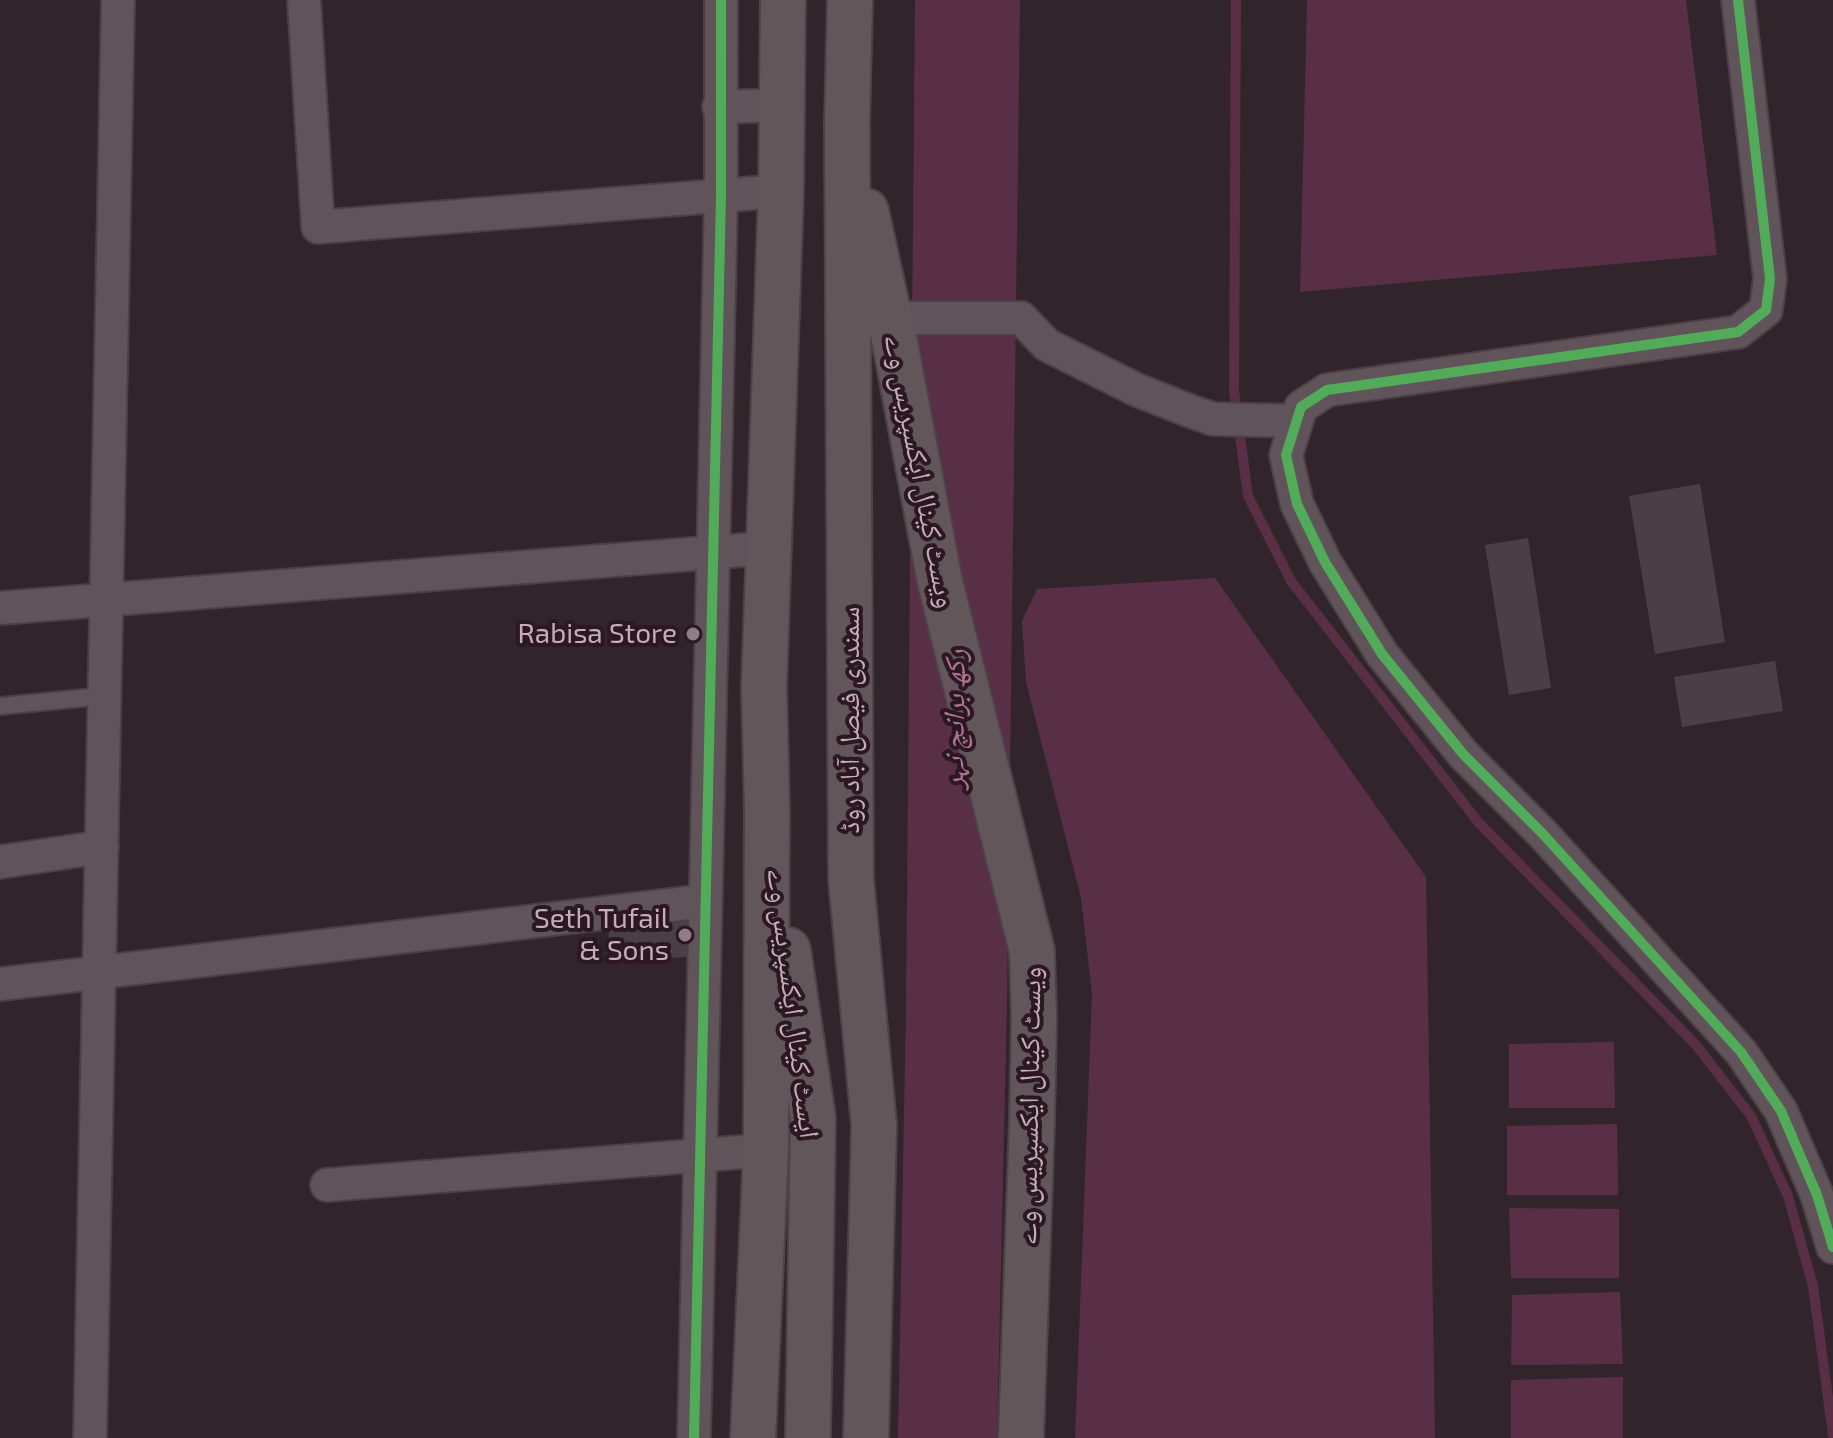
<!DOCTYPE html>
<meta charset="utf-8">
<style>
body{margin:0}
canvas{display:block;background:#31242b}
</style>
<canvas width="1833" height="1438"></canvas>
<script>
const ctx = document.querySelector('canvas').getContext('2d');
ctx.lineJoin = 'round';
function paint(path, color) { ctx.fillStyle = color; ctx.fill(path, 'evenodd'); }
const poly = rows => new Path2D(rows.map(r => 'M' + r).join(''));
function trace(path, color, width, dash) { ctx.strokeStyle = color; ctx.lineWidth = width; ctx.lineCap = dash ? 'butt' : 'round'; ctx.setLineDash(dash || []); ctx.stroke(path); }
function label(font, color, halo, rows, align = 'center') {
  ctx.font = font + ' "Exo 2","Noto Naskh Arabic",sans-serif'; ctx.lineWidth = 8; ctx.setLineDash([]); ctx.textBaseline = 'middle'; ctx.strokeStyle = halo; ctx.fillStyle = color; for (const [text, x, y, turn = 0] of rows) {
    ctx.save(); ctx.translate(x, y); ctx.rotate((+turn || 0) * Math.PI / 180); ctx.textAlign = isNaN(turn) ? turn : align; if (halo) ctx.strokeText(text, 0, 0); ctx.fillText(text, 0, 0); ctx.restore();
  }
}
paint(poly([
 [915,0,1020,0,1007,1003,997,1438,898,1438,906,1007],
 [1307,0,1686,0,1717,255,1300,292],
 [1215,578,1426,877,1435,1438,1075,1438,1092,994,1081,898,1026,682,1022,621,1037,589],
 [1614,1042,1615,1108,1509,1108,1509,1044],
 [1617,1124,1618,1195,1507,1195,1507,1126],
 [1509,1208,1619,1209,1619,1278,1511,1278],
 [1620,1292,1623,1364,1511,1365,1512,1295],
 [1623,1377,1623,1438,1511,1438,1511,1380]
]), '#582f44');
trace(poly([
 [1236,0,1234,391,1248,496,1291,581,1479,823,1696,1045,1751,1116,1788,1196,1813,1286,1833,1435]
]), '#582f44', 10);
paint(poly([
 [1700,484,1725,642,1655,654,1629,496],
 [1528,538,1551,688,1509,695,1485,545],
 [1775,661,1783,711,1682,727,1674,677],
 [702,907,701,956,606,962,611,915]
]), '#4b3f46');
const service = poly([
 [0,706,104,696]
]);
const minor = poly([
 [304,0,318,227,781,191],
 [1738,0,1770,279,1766,310,1738,332,1327,390,1301,407,1286,455,1297,504,1325,562,1382,654,1463,754,1542,833,1741,1052,1781,1111,1817,1195,1833,1247],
 [719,107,782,105],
 [890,318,1021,318,1047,345,1137,390,1190,411,1213,419,1296,421],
 [0,608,769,548],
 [0,862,102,847],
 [0,984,705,901],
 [327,1185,766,1150],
 [90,1438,118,0],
 [694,1438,721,195,721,0]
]);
const primary = poly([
 [850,0,847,123,851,879,874,1125,866,1438],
 [866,211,896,348,940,582,1032,951,1034,1018,1032,1122,1021,1438],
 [788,950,813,1118,808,1438],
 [753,1438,766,1150,767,809,764,687,781,191,783,0]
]);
trace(service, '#4a4046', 20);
trace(minor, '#4a4046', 36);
trace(primary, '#4e4148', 48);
trace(service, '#60545a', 16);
trace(minor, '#60545a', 32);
trace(primary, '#62565b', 44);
trace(poly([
 [1738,0,1770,279,1766,310,1738,332,1327,390,1301,407,1286,455,1297,504,1325,562,1382,654,1463,754,1542,833,1741,1052,1781,1111,1817,1195,1833,1247],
 [694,1438,721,195,721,0]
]), '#51ab58', 10);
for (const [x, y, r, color] of [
 [693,634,8,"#917c87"],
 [685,935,8,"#917c87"]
]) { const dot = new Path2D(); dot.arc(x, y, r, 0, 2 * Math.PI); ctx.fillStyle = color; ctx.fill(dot); trace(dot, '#2b1822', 3); }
label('28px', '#c4acb8', '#2b1822', [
 ["ویسٹ کینال ایکسپریس وے",920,471,79],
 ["سمندری فیصل آباد روڈ",850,720,-90],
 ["ایسٹ کینال ایکسپریس وے",793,1003,83],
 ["ویسٹ کینال ایکسپریس وے",1029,1106,-89]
]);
label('28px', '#c4acb8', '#2b1822', [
 ["Rabisa Store",677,634],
 ["Seth Tufail",669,919],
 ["& Sons",669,951]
], 'right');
label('italic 30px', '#ad7491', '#2b1822', [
 ["رکھ برانچ نہر",954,719,-89]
]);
</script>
